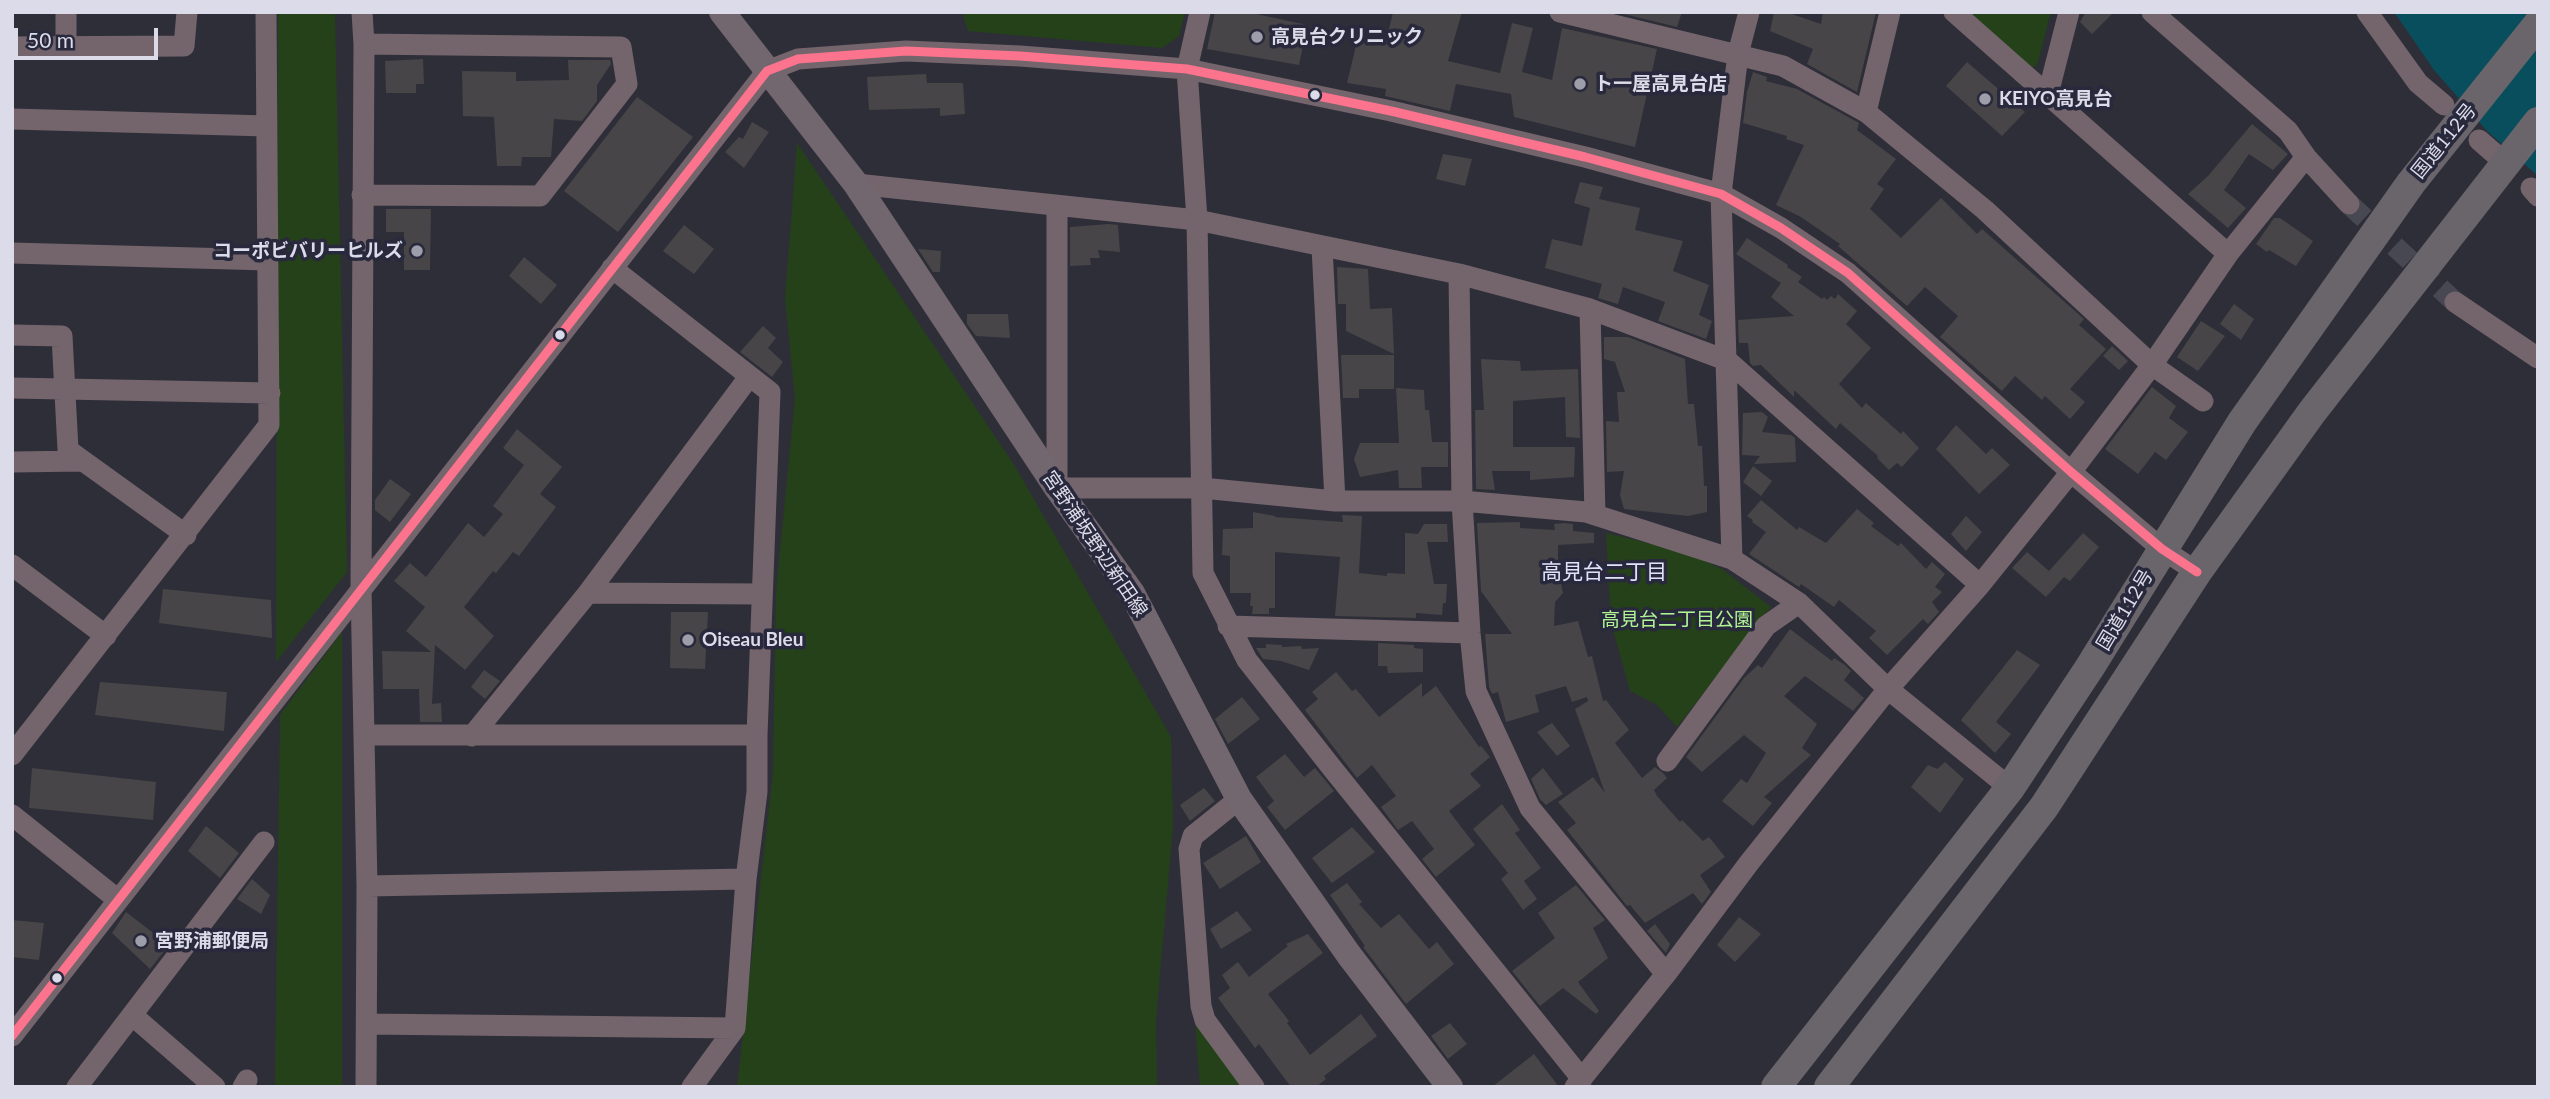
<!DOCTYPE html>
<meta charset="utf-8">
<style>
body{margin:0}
#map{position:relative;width:2550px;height:1099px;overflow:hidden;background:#2e2e39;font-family:Lato,sans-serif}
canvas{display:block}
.frame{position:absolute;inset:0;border:14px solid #dbdbe9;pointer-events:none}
.scale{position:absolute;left:14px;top:28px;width:144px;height:32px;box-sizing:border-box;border:4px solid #dbdbe9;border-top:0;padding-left:9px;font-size:21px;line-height:24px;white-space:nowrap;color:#dbdbe9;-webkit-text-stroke:5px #29293d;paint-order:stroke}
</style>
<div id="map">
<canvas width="2550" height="1099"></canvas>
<div class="frame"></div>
<div class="scale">50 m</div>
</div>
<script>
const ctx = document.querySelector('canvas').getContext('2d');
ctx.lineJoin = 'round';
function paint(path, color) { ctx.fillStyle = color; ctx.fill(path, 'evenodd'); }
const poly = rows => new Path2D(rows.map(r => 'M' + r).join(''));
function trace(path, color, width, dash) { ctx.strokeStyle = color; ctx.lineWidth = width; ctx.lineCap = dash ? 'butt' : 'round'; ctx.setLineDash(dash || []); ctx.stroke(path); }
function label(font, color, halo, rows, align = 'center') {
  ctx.font = font + ' Lato,"Noto Sans JP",sans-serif'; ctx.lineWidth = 7; ctx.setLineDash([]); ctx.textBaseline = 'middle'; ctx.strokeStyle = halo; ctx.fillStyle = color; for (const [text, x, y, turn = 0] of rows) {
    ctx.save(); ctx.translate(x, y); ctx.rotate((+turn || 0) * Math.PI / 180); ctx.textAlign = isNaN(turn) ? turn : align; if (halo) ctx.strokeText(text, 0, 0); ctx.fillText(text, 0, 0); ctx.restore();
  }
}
paint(poly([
 [278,12,335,12,347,572,276,662],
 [962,12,1185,12,1179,36,1162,48,968,31],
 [1967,12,2051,12,2038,62,2035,67,2029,66],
 [797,143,1013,463,1171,737,1173,826,1156,1020,1157,1087,737,1087,773,773,776,592,795,398,785,298],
 [1606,533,1685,552,1722,569,1771,607,1677,727,1657,705,1630,691,1611,622],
 [342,632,342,1087,275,1087,280,715],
 [1195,1021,1244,1087,1200,1087]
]), '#254119');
paint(poly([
 [2394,12,2538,12,2538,176,2487,131,2434,70]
]), '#094e5c');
paint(poly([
 [1215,12,1247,12,1307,25,1299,65,1207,49],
 [1393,12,1462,12,1448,61,1500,73,1512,23,1533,28,1522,72,1552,80,1562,28,1657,49,1635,147,1514,117,1511,94,1456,84,1450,111,1385,96,1386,89,1347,83,1358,37,1386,42],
 [1625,12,1682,12,1677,27,1624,14],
 [1774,12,1786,12,1821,24,1823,12,1876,12,1857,92,1807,64,1813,49,1770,31],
 [2086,12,2114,12,2092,34,2080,22],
 [423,59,424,84,416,84,416,93,386,93,385,61],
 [568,60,610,60,611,64,597,85,597,101,582,121,554,119,551,157,522,157,521,166,497,166,494,117,463,116,462,71,516,72,516,81,569,80],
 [1967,62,2025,112,2002,136,1946,86],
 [1753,72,1767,77,1766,81,1797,89,1859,123,1857,130,1896,159,1877,184,1884,189,1870,209,1901,238,1941,198,1977,234,1982,229,2084,319,2079,325,2106,349,2070,389,2085,402,2070,419,2045,396,2042,400,2015,376,2002,391,1940,337,1958,316,1925,287,1907,306,1838,246,1840,244,1801,217,1776,205,1804,145,1786,139,1787,136,1743,123,1747,92],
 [926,74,927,83,963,83,965,114,940,116,940,108,869,110,867,77],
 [637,97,693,137,618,232,564,191],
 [752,122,769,132,744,168,725,152,739,137,743,139],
 [2252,124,2288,154,2273,170,2249,154,2224,190,2246,208,2228,228,2188,194,2208,176],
 [1443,154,1472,159,1465,186,1436,179],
 [1580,182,1603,187,1599,199,1640,208,1635,230,1683,241,1673,271,1709,285,1699,315,1712,321,1706,339,1658,321,1665,302,1623,287,1618,304,1598,298,1602,284,1545,268,1552,239,1582,246,1590,208,1574,203],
 [386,209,431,209,430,270,404,270,404,232,386,232],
 [2274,218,2280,218,2313,241,2296,266,2269,250,2267,252,2256,244],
 [1109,224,1118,225,1120,252,1098,250,1100,258,1090,258,1091,265,1070,266,1070,227],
 [684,225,714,249,694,274,663,251],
 [1747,238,1788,265,1787,267,1802,277,1798,282,1822,299,1824,297,1827,300,1831,296,1835,299,1838,294,1857,311,1846,324,1871,348,1839,384,1862,408,1866,403,1901,434,1903,431,1919,448,1902,467,1897,463,1889,470,1877,458,1878,456,1840,423,1836,429,1794,390,1794,397,1761,365,1753,366,1750,363,1748,343,1739,343,1738,320,1794,316,1771,297,1781,283,1736,254],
 [918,249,941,251,940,272,933,272],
 [524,257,557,285,541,304,509,276],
 [1337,267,1368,269,1370,309,1392,308,1394,354,1346,331,1346,304,1338,304],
 [2234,304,2254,319,2241,340,2220,324],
 [967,314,1008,314,1010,338,976,336,967,324],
 [2201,321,2225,336,2198,371,2177,357],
 [763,326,776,338,768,348,783,362,772,377,740,352],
 [1604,337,1628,337,1685,359,1688,404,1694,404,1698,446,1702,446,1704,486,1707,486,1707,512,1688,516,1624,509,1620,495,1624,471,1607,472,1606,421,1619,422,1617,392,1625,392,1615,362,1604,359],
 [2112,346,2128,361,2119,370,2103,356],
 [1341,355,1394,355,1394,389,1359,389,1359,398,1343,398],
 [1481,359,1520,361,1521,371,1578,369,1580,438,1566,437,1565,397,1513,401,1513,447,1575,447,1574,477,1530,480,1530,471,1492,471,1495,490,1476,489,1475,410,1484,410],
 [2152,387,2176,406,2169,418,2188,432,2166,460,2155,452,2138,474,2105,449],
 [1396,388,1424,390,1425,410,1429,410,1432,442,1448,442,1448,467,1421,467,1422,488,1399,488,1398,470,1360,477,1354,459,1360,443,1399,443],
 [1762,412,1768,417,1762,432,1791,435,1795,438,1796,462,1754,464,1760,456,1742,455,1743,413],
 [1956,425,1986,454,1992,448,2010,465,1979,494,1936,449],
 [517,429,562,467,540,494,556,507,519,556,513,552,496,573,493,571,464,607,494,636,465,670,435,645,432,704,441,703,442,722,420,722,419,689,383,689,382,651,431,652,406,631,425,607,394,581,410,563,426,577,468,523,484,537,503,514,493,506,524,465,503,448],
 [1753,466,1772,481,1761,496,1743,482],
 [390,479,411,494,390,522,375,510,375,500],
 [1761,500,1797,530,1799,527,1826,543,1857,509,1874,523,1871,526,1898,546,1901,543,1926,569,1932,562,1945,574,1935,587,1942,592,1932,602,1939,612,1928,624,1923,619,1887,655,1869,638,1876,631,1839,600,1834,607,1801,584,1799,587,1749,554,1766,532,1752,522,1753,520,1747,516],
 [1253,512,1275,516,1275,517,1343,522,1342,515,1362,516,1359,573,1387,576,1387,573,1405,574,1405,533,1418,534,1424,524,1447,524,1448,542,1427,542,1434,584,1447,584,1446,603,1443,603,1442,615,1416,613,1416,618,1335,616,1340,557,1275,552,1275,608,1269,608,1269,614,1252,614,1253,606,1250,606,1251,593,1230,593,1230,556,1222,555,1223,529,1253,528],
 [1966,516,1982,532,1966,551,1951,534],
 [1520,522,1520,528,1555,530,1554,524,1564,523,1573,524,1573,531,1594,533,1594,543,1558,545,1558,568,1563,593,1555,602,1554,626,1578,621,1588,657,1592,656,1603,701,1606,700,1629,730,1615,743,1642,778,1655,767,1663,773,1667,778,1654,790,1657,796,1680,822,1682,820,1703,841,1709,837,1725,857,1700,875,1711,892,1702,904,1693,893,1645,923,1630,905,1627,906,1567,830,1576,823,1558,802,1593,777,1605,793,1575,709,1588,701,1587,697,1572,702,1566,686,1535,695,1539,712,1506,722,1498,692,1492,694,1489,687,1485,634,1512,634,1481,591,1477,523],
 [2083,533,2099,547,2070,581,2064,577,2046,597,2012,568,2027,552,2049,571],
 [163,589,271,600,272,638,159,623],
 [671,612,708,612,705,669,670,668],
 [1790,629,1832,661,1834,658,1845,665,1851,671,1844,680,1864,698,1853,711,1805,676,1784,696,1817,724,1802,748,1811,755,1764,797,1772,803,1753,826,1722,801,1741,779,1747,783,1766,753,1744,735,1702,772,1686,757,1744,678,1758,665,1762,668],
 [1378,643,1414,645,1414,648,1423,649,1423,672,1388,673,1387,666,1378,666],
 [1266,644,1282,645,1282,647,1301,646,1302,649,1319,648,1309,670,1281,661,1263,659,1256,648,1266,648],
 [2017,650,2040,665,1996,722,2011,734,1995,753,1961,720],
 [484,670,500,681,485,699,471,687],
 [1336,672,1352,691,1356,689,1379,717,1422,683,1422,697,1436,686,1479,747,1481,746,1490,757,1470,774,1481,786,1449,811,1475,845,1436,877,1422,859,1434,849,1412,821,1398,830,1381,807,1396,796,1372,765,1357,778,1305,710,1318,699,1312,692],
 [100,682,227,692,224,731,95,715],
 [1242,697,1260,719,1228,744,1215,719],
 [1552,723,1570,746,1557,756,1537,732],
 [1285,754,1304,777,1315,768,1334,791,1285,830,1267,807,1274,801,1256,777],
 [1945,762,1964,779,1940,813,1911,787,1928,765,1937,769],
 [32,768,156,782,153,820,29,808],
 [1543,768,1563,794,1546,805,1540,799,1531,779],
 [1204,788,1215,801,1190,821,1180,805],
 [1502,804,1520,830,1515,833,1541,868,1524,881,1537,899,1523,910,1501,879,1508,873,1473,829],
 [206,826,239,853,220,878,188,851],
 [1352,827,1375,852,1332,883,1312,858],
 [1246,836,1261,862,1220,889,1203,863],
 [252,879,270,895,261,914,237,899],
 [1347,883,1362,902,1359,904,1381,928,1399,914,1429,949,1437,942,1454,964,1406,1004,1363,947,1365,946,1330,895],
 [1576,885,1605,920,1593,928,1608,958,1578,982,1599,1011,1596,1014,1563,988,1540,1006,1512,971,1555,938,1538,913],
 [1237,911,1252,930,1221,949,1210,929],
 [126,912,169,945,150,969,112,933],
 [1739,917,1761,934,1735,962,1717,945],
 [12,920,44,923,39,960,12,957],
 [1655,924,1670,944,1666,953,1647,931],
 [1308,934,1323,953,1268,994,1289,1021,1287,1023,1310,1055,1361,1014,1377,1036,1324,1076,1326,1079,1316,1087,1291,1087,1259,1044,1255,1048,1218,998,1230,988,1222,975,1238,962,1249,977,1288,946,1286,944],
 [1450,1023,1467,1044,1448,1059,1431,1036],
 [1534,1054,1559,1087,1492,1087]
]), '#474547');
trace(poly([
 [2349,204,2455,302]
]), '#484853', 21, [21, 10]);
trace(poly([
 [66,12,66,47],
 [362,12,364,44,361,588,367,886,366,1087],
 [1200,12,1187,69,1197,220,1203,573,1247,660,1332,768,1582,1079],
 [1560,12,1783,66,1866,112,1985,210,2152,365,2203,401],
 [1954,12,2228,254],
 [2152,12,2288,131,2306,157,2349,204],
 [2367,12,2418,83,2444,105],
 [12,47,184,46,187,12],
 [2048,94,2069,12],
 [1866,112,1890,12],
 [12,119,267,126],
 [2479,140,2495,154],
 [856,184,1197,220,1459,274,1590,309,1728,361,1980,585],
 [2531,188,2538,196],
 [362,195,540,196,627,84,621,47,364,44],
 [1057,207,1057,488,1202,488,1335,501,1462,501,1586,512,1732,559,1799,603,1888,689,2010,788],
 [1322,247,1335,501],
 [12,253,268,260],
 [612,268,770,392,757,735,757,792,746,879,735,1028,692,1087],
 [1459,274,1462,501,1470,633,1476,691,1530,808,1666,974],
 [2455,302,2538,358],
 [1590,309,1595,515],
 [12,335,62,336,68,450,186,535],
 [12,388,270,393],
 [12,462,83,461],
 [1732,559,1721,194,1738,54,1749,12],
 [12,565,106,636],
 [588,593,762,594],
 [1228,626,1470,633],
 [364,735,757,735],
 [472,736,588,593,749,377],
 [12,755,269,425,266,12],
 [1667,761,1766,626,1799,603],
 [1239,799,1193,836,1189,849,1201,1006,1205,1020,1254,1087],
 [12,815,117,899],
 [367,886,746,879],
 [132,1015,215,1087],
 [367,1024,735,1028],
 [12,1036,767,71,798,59,906,51,1020,56,1187,69,1391,111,1585,157,1721,194,1781,228,1848,273,2071,472,2162,549,2197,572],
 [77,1087,264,842],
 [243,1087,247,1080],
 [1575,1087,1666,974,1749,863,1888,689,1980,585,2071,472,2152,365,2228,254,2306,157]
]), '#74656c', 21);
trace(poly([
 [722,12,856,184,1057,488,1132,593,1239,799,1349,955,1450,1087]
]), '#72666f', 26);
trace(poly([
 [1776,1087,2010,788,2090,667,2242,422,2411,183,2538,24],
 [1829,1087,2044,807,2197,572,2312,412,2538,122]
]), '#6a646b', 30);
trace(poly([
 [12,1036,767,71,798,59,906,51,1020,56,1187,69,1391,111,1585,157,1721,194,1781,228,1848,273,2071,472,2162,549,2197,572]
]), '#fc738d', 9);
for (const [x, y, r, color] of [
 [1257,37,7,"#9e9eab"],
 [1580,84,7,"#9e9eab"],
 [1315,95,6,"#dbdbe9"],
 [1985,99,7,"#9e9eab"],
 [417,251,7,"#9e9eab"],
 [560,335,6,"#dbdbe9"],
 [688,640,7,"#9e9eab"],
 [141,941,7,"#9e9eab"],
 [57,978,6,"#dbdbe9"]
]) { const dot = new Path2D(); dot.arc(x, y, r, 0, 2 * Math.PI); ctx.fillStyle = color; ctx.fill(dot); trace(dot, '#29293d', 2.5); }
label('bold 19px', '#dbdbe9', '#29293d', [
 ["高見台クリニック",1271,37],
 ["ト一屋高見台店",1594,84],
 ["KEIYO高見台",1999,99],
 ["コーポビバリーヒルズ",403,251,"right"],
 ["Oiseau Bleu",702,640],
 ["宮野浦郵便局",155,941]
], 'left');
label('19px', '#dbdbe9', '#29293d', [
 ["国道112号",2444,141,-51],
 ["宮野浦坂野辺新田線",1095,544,56],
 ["国道112号",2125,610,-59]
]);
label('19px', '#b0f493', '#29293d', [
 ["高見台二丁目公園",1677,620]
]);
label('21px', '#e0e2fc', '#29293d', [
 ["高見台二丁目",1604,572]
]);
</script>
